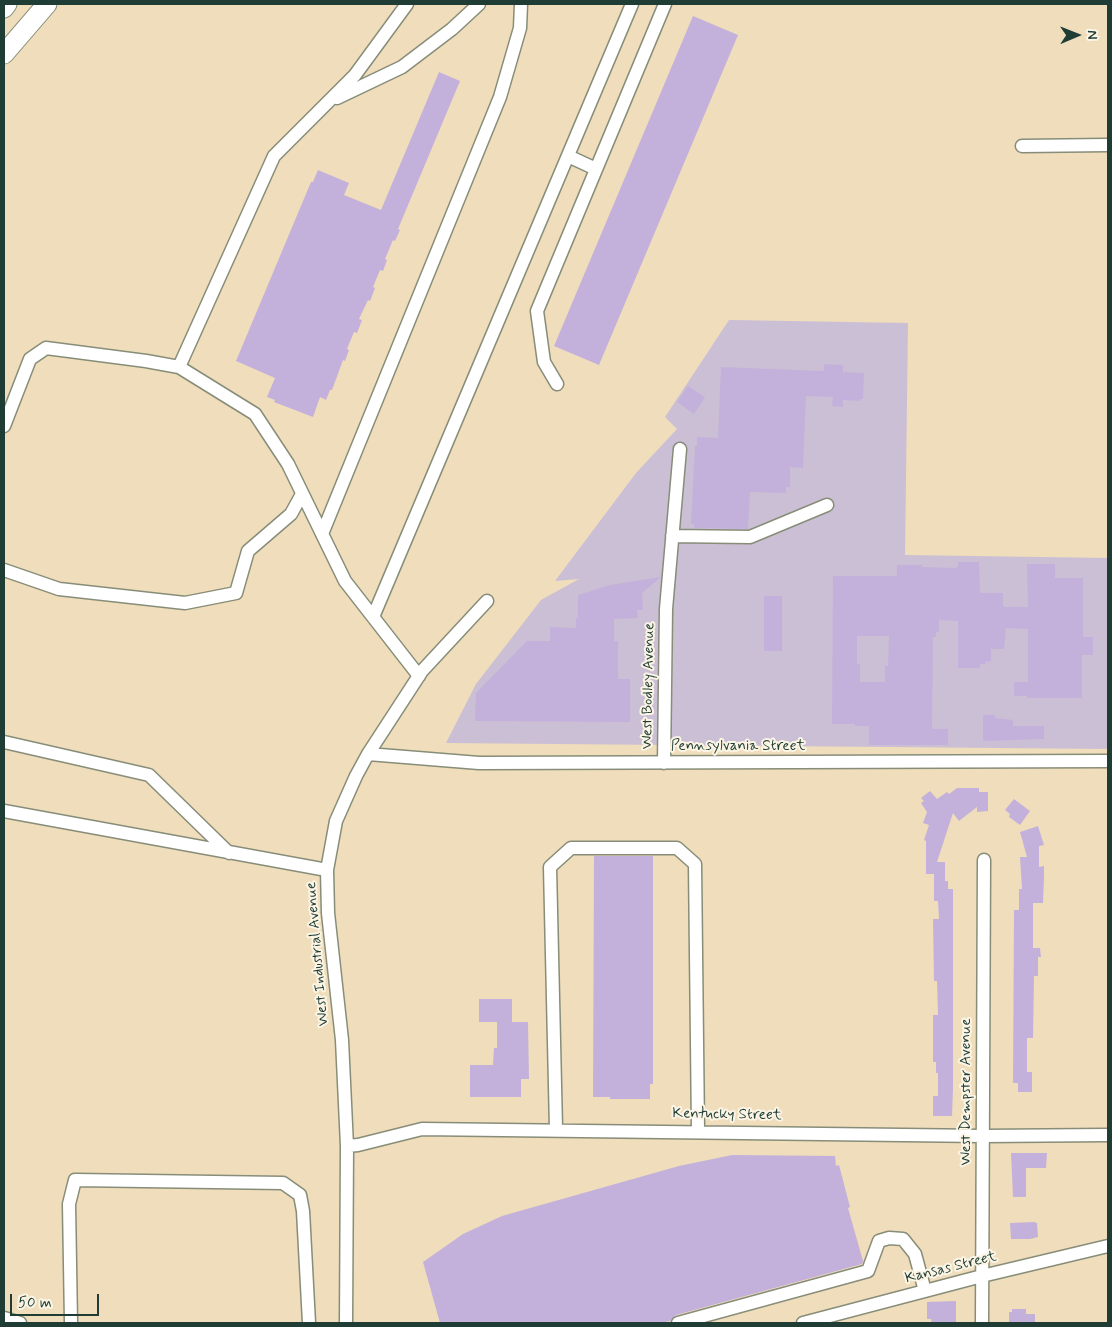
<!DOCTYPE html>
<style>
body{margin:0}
#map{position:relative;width:1112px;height:1327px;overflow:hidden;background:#efddbb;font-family:Mynerve,sans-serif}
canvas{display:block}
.frame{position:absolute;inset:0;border:5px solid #1f3d34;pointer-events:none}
.north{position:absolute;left:1052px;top:10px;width:50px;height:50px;-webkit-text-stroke:4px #fcf5e5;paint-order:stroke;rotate:89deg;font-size:14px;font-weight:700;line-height:20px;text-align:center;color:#1f3d34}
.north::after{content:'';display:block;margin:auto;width:18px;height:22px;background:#1f3d34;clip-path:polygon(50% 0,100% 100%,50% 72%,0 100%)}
.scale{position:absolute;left:10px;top:1294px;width:89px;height:22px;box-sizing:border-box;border:2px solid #1f3d34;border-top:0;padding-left:6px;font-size:15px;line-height:18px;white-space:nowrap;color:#1f3d34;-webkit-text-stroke:4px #fcf5e5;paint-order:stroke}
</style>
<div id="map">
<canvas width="1112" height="1327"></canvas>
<div class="frame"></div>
<div class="north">N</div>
<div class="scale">50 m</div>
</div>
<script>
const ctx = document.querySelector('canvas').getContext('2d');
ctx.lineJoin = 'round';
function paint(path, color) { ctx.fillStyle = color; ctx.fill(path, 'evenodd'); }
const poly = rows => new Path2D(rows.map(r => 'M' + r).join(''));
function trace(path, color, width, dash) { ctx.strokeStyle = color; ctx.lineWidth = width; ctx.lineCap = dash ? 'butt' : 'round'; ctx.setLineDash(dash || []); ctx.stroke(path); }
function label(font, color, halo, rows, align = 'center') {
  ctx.font = font + ' Mynerve,sans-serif'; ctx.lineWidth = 4; ctx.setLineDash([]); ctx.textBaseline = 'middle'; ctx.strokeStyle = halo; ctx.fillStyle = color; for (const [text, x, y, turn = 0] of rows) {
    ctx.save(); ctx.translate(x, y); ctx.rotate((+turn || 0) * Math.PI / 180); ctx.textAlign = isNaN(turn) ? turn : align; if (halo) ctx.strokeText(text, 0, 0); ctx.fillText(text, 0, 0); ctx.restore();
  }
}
paint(poly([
 [729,320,908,323,905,555,1108,558,1108,749,446,743,476,684,541,600,579,579,555,581,636,473,677,429,665,417]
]), '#cbbfd5');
paint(poly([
 [693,16,738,35,599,365,554,346],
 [439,72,460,81,398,229,400,230,395,241,393,240,385,259,387,260,383,271,380,270,373,287,375,288,370,301,368,300,359,319,362,320,357,333,354,332,347,349,349,350,345,361,343,360,332,390,330,390,326,400,320,397,313,417,274,402,275,400,267,397,275,378,236,361,311,182,313,182,318,170,349,183,344,195,381,210],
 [824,364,843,365,843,372,864,373,863,399,860,399,860,401,843,400,843,407,832,406,833,397,806,396,803,468,790,467,790,487,786,487,786,493,750,492,748,529,694,528,694,524,691,524,695,446,697,446,697,437,718,438,721,367,824,371],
 [688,386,705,397,694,414,677,402],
 [958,562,979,562,980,593,1003,593,1003,606,1006,607,1028,607,1027,564,1055,564,1055,578,1083,578,1083,637,1093,637,1093,655,1082,655,1082,698,1027,698,1027,696,1014,696,1014,682,1028,682,1028,629,1006,628,1004,649,991,649,991,661,985,662,985,664,980,664,980,668,958,668,958,621,939,620,939,632,936,632,936,637,933,637,932,729,948,729,948,745,869,745,869,726,855,726,855,724,832,724,833,576,897,576,897,565,922,565,922,567,955,568,958,567],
 [857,636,889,636,888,666,885,666,885,682,860,682,860,664,857,664],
 [661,577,642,593,643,610,637,610,638,618,614,619,614,641,618,641,618,679,630,679,630,722,475,721,476,693,527,641,550,641,550,627,576,628,576,618,578,618,578,595,610,585],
 [764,596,782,596,782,651,764,651],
 [983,715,995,715,995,718,1013,720,1013,726,1044,726,1044,739,983,741],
 [957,788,979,788,979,792,988,792,988,811,977,812,977,807,959,821,953,813,937,862,945,862,945,881,948,881,948,889,953,889,953,1089,952,1116,933,1116,933,1096,938,1096,938,1073,936,1073,936,1062,933,1062,933,1015,938,1015,937,981,934,981,933,919,939,919,938,901,934,901,934,874,926,874,926,841,924,840,929,825,923,823,927,812,921,803,924,801,921,798,930,791,937,799,947,792,949,794],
 [1014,799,1030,811,1020,825,1009,817,1010,814,1005,810],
 [1038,826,1044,845,1039,846,1039,867,1044,866,1044,876,1043,903,1033,903,1033,948,1040,948,1041,957,1038,957,1038,976,1034,976,1033,1038,1027,1038,1027,1072,1032,1072,1032,1092,1018,1092,1018,1083,1013,1083,1014,910,1019,910,1019,889,1022,889,1020,857,1027,857,1020,832],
 [594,856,653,856,653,1084,650,1084,650,1099,610,1099,610,1097,593,1097],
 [479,999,512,999,512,1022,528,1022,529,1079,521,1079,521,1097,470,1097,470,1065,493,1065,494,1048,497,1048,497,1022,479,1022],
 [1011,1153,1047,1153,1046,1168,1026,1168,1026,1197,1013,1197],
 [732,1155,835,1156,836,1166,839,1165,850,1207,848,1208,863,1261,862,1264,676,1315,670,1321,661,1323,440,1323,423,1262,463,1234,502,1216,679,1166],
 [1034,1222,1037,1223,1038,1237,1030,1239,1011,1239,1010,1223],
 [956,1301,956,1323,932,1323,931,1319,927,1319,927,1302],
 [1012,1309,1026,1309,1026,1314,1035,1314,1035,1323,1009,1323,1009,1312,1012,1312]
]), '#c3b1db');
const minor = poly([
 [407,4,355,75,274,156,179,367,255,414,288,464,345,581,419,676],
 [337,98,402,67,452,29,479,4],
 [1022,146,1108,145],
 [568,156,596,169],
 [557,384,544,362,537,311,665,4],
 [4,426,30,359,46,348,146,361,179,367],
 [322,534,500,97,520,28,521,4],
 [672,536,750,537,827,505],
 [4,570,59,589,185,603,236,593,248,551,291,514,302,494],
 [373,617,632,4],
 [4,742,149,775,229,853],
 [368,754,479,763,1108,761],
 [664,763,666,609,680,449],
 [4,811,327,870],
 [556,1129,550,867,571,848,677,848,695,864,698,1131],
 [347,1146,358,1145,422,1129,983,1136,1108,1135],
 [4,1318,20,1323],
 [71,1323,69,1204,75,1180,283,1183,300,1195,303,1211,309,1323],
 [346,1323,347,1146,342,1040,328,913,327,870,336,821,356,776,368,754,422,671,487,601],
 [678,1323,868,1271,879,1241,889,1238,903,1239,915,1254,925,1291],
 [803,1323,982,1276,1108,1246],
 [982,1323,984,860]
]);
const highway = poly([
 [4,8,7,4],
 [4,54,47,4]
]);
trace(minor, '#878d78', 15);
trace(highway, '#878d78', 21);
trace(minor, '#fff', 12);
trace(highway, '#fff', 19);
label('15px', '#1f3d34', '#fcf5e5', [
 ["West Bodley Avenue",649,686,-89],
 ["Pennsylvania Street",738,747],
 ["West Industrial Avenue",318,954,-95],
 ["West Dempster Avenue",967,1092,-90],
 ["Kentucky Street",727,1115,1],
 ["Kansas Street",951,1268,-14]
]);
</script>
